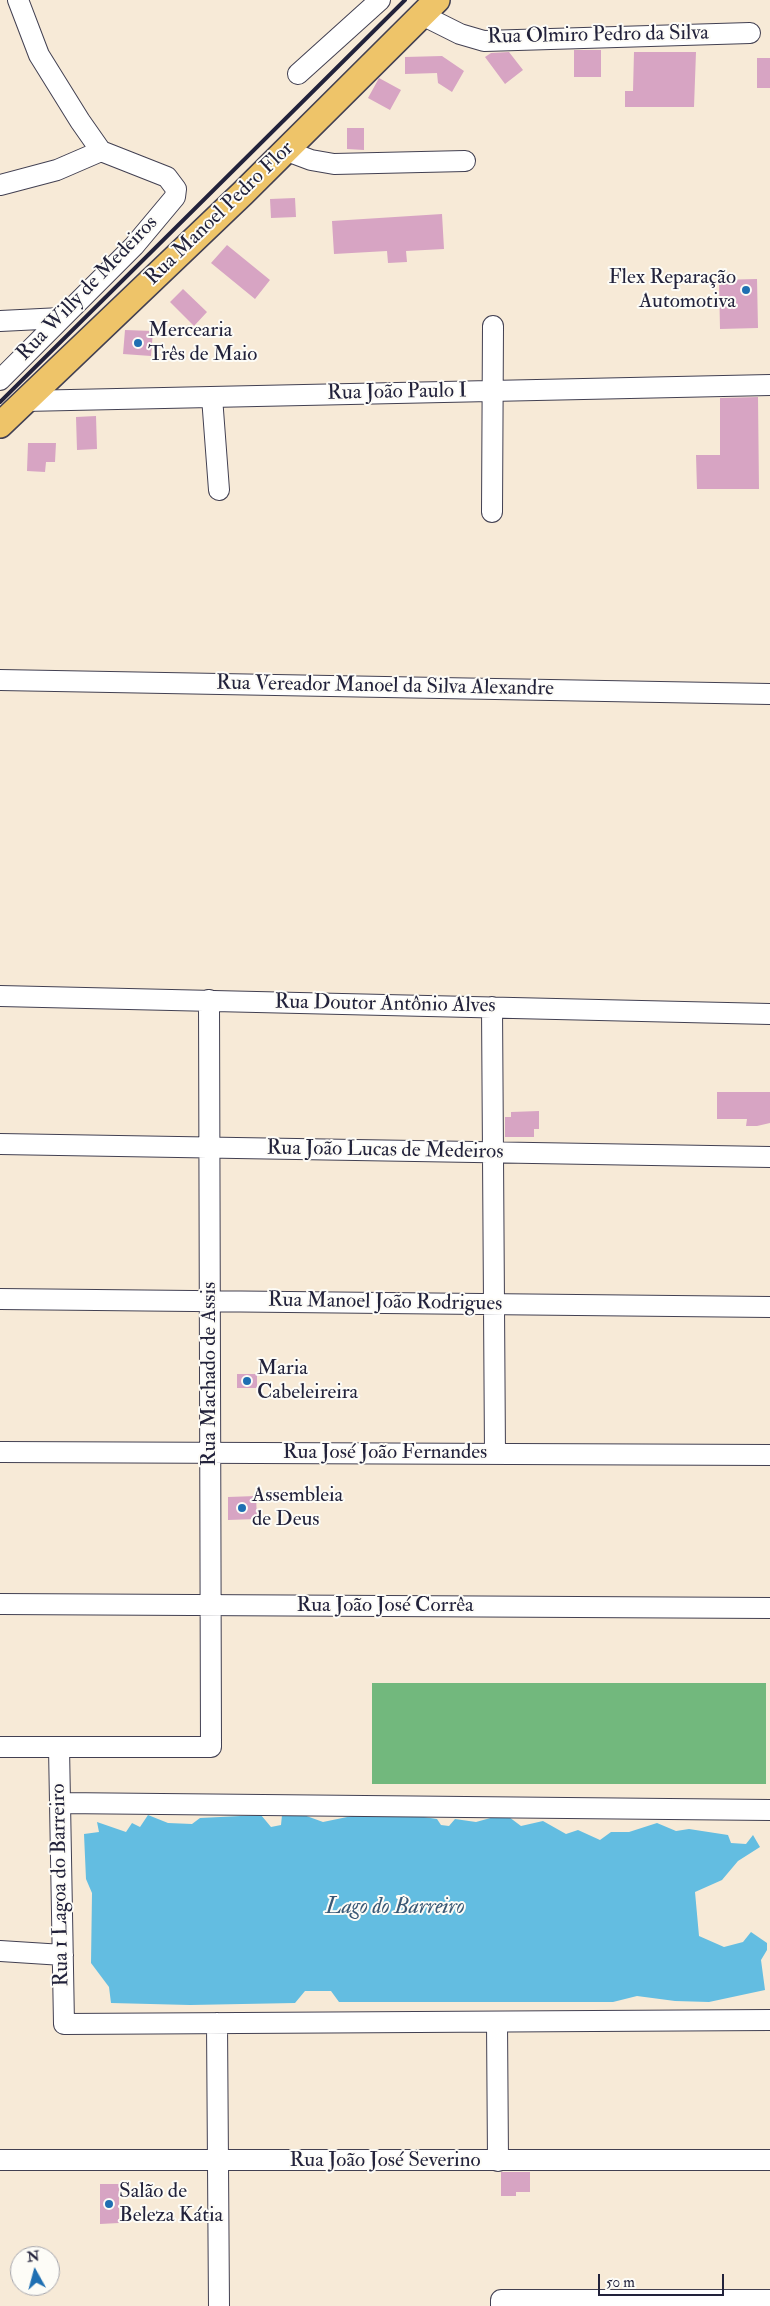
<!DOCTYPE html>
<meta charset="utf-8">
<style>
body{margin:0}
#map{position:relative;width:770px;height:2306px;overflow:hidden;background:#f7ead7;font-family:"IM FELL Double Pica",serif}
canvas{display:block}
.north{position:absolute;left:10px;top:2246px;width:50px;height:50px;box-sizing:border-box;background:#fdfcf7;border:1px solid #a5a5ac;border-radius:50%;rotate:353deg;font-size:14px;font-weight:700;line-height:20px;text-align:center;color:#22223b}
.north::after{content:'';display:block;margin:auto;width:18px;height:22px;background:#1f6fb2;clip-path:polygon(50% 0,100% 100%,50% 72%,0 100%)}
.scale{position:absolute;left:598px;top:2274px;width:126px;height:22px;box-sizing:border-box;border:2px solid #22223b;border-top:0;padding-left:6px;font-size:15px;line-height:18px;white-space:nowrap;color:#22223b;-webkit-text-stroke:4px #fdfcf7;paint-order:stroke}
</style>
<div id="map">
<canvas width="770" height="2306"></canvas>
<div class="north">N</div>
<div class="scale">50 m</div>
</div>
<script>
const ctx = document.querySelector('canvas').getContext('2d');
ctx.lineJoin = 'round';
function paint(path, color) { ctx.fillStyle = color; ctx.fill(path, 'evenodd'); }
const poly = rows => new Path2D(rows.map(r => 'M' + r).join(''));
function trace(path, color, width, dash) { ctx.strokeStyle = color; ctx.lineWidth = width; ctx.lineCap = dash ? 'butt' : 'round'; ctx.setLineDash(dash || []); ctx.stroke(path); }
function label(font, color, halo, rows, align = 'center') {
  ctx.font = font + ' "IM FELL Double Pica",serif'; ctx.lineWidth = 4; ctx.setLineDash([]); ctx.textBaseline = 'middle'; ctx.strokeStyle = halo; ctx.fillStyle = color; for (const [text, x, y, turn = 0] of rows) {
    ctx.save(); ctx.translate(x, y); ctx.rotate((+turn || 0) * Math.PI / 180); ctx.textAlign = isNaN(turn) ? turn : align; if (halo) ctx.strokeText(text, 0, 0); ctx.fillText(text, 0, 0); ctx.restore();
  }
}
paint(poly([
 [372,1683,766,1683,766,1784,372,1784]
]), '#72b87d');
paint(poly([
 [398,1813,437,1819,441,1825,449,1826,455,1819,476,1822,505,1814,521,1826,543,1821,566,1834,578,1830,600,1840,611,1832,629,1832,657,1823,676,1831,689,1829,728,1835,731,1843,746,1844,753,1835,760,1847,738,1861,722,1880,695,1892,699,1936,724,1947,743,1942,751,1932,767,1943,767,1950,761,1960,765,1990,709,2002,675,2001,637,1996,613,2002,339,2002,331,1991,305,1991,295,2003,190,2005,111,2003,109,1987,91,1963,92,1893,86,1879,84,1834,99,1832,97,1822,126,1832,132,1823,140,1827,148,1815,168,1823,192,1824,200,1818,261,1815,271,1827,281,1825,282,1815,301,1814,323,1822,352,1816]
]), '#63bde1');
paint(poly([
 [574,50,601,50,601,77,574,77],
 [509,52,523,70,505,84,485,57,491,53],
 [634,52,696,52,694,107,625,107,625,91,633,91],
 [442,56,464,71,452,92,438,83,437,73,405,74,405,57],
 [757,58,770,58,770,88,757,88],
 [379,78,401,90,390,110,368,98],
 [347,128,364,128,364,150,347,149],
 [295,198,296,217,271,218,270,199],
 [442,214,444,249,406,251,407,262,388,263,387,251,334,254,332,221],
 [227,245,270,280,255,299,211,263],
 [757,279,758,328,720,329,719,280],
 [183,289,207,312,194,326,170,302],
 [125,330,153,331,151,356,123,354],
 [758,397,759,489,697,489,696,455,720,455,720,398],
 [96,416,97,449,77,450,76,417],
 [28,443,56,443,55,462,46,462,45,472,27,471],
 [717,1092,770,1092,770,1123,757,1126,746,1126,747,1119,717,1119],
 [539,1111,539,1129,534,1129,534,1137,505,1137,505,1117,511,1117,511,1112],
 [237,1374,257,1374,257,1388,237,1388],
 [256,1496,257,1519,228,1520,228,1497],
 [501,2172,530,2172,530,2192,516,2192,516,2196,501,2196],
 [100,2184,119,2184,119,2223,100,2224]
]), '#d7a4c3');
const minor = poly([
 [422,15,460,34,484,41,750,33],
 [298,74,380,0],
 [287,151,311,160,334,164,465,161],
 [0,185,57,170,101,151],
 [0,321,61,318],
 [0,380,134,246,175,197,176,189,167,177,101,151,80,121,39,55,18,0],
 [212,397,219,490],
 [24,401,770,385],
 [492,512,493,326],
 [0,680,770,694],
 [0,996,770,1014],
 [492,1007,495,1454],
 [0,1144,770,1157],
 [0,1299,770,1307],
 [0,1452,770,1455],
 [0,1604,770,1608],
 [0,1747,211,1747,209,1000],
 [59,1747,64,2024,770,2020],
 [60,1803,770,1810],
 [0,1951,63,1955],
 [497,2022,498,2161],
 [217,2023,219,2306],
 [0,2160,770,2160],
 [501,2306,501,2300,770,2300]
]);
const major = poly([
 [0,425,243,193,437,0]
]);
trace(minor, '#424052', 22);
trace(major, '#424052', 28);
trace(minor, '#fff', 20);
trace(major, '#eec469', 25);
trace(poly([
 [0,402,405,0]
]), '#22223b', 4);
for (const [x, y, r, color] of [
 [746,290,5,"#1f6fb2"],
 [138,343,5,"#1f6fb2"],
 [247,1381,5,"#1f6fb2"],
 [242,1508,5,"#1f6fb2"],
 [109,2204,5,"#1f6fb2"]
]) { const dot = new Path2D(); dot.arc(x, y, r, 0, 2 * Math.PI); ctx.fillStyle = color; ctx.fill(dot); trace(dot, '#fdfcf7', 2); }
label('21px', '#22223b', '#fdfcf7', [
 ["Rua Olmiro Pedro da Silva",598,36,-1],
 ["Rua Manoel Pedro Flor",220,214,-44],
 ["Rua Willy de Medeiros",88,289,-46],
 ["Rua João Paulo I",397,393,-1],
 ["Rua Vereador Manoel da Silva Alexandre",385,687,1],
 ["Rua Doutor Antônio Alves",385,1005,1],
 ["Rua João Lucas de Medeiros",385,1151,1],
 ["Rua Manoel João Rodrigues",385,1303,1],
 ["Rua Machado de Assis",210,1374,-90],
 ["Rua José João Fernandes",385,1453],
 ["Rua João José Corrêa",385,1606],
 ["Rua 1 Lagoa do Barreiro",61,1885,-91],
 ["Rua João José Severino",385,2161]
]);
label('21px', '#22223b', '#fdfcf7', [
 ["Flex Reparação",736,278,"right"],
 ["Automotiva",736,302,"right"],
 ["Mercearia",148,331],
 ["Três de Maio",148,355],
 ["Maria",257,1369],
 ["Cabeleireira",257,1393],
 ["Assembleia",252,1496],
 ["de Deus",252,1520],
 ["Salão de",119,2192],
 ["Beleza Kátia",119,2216]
], 'left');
label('italic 22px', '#395875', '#fdfcf7', [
 ["Lago do Barreiro",395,1908]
]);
</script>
